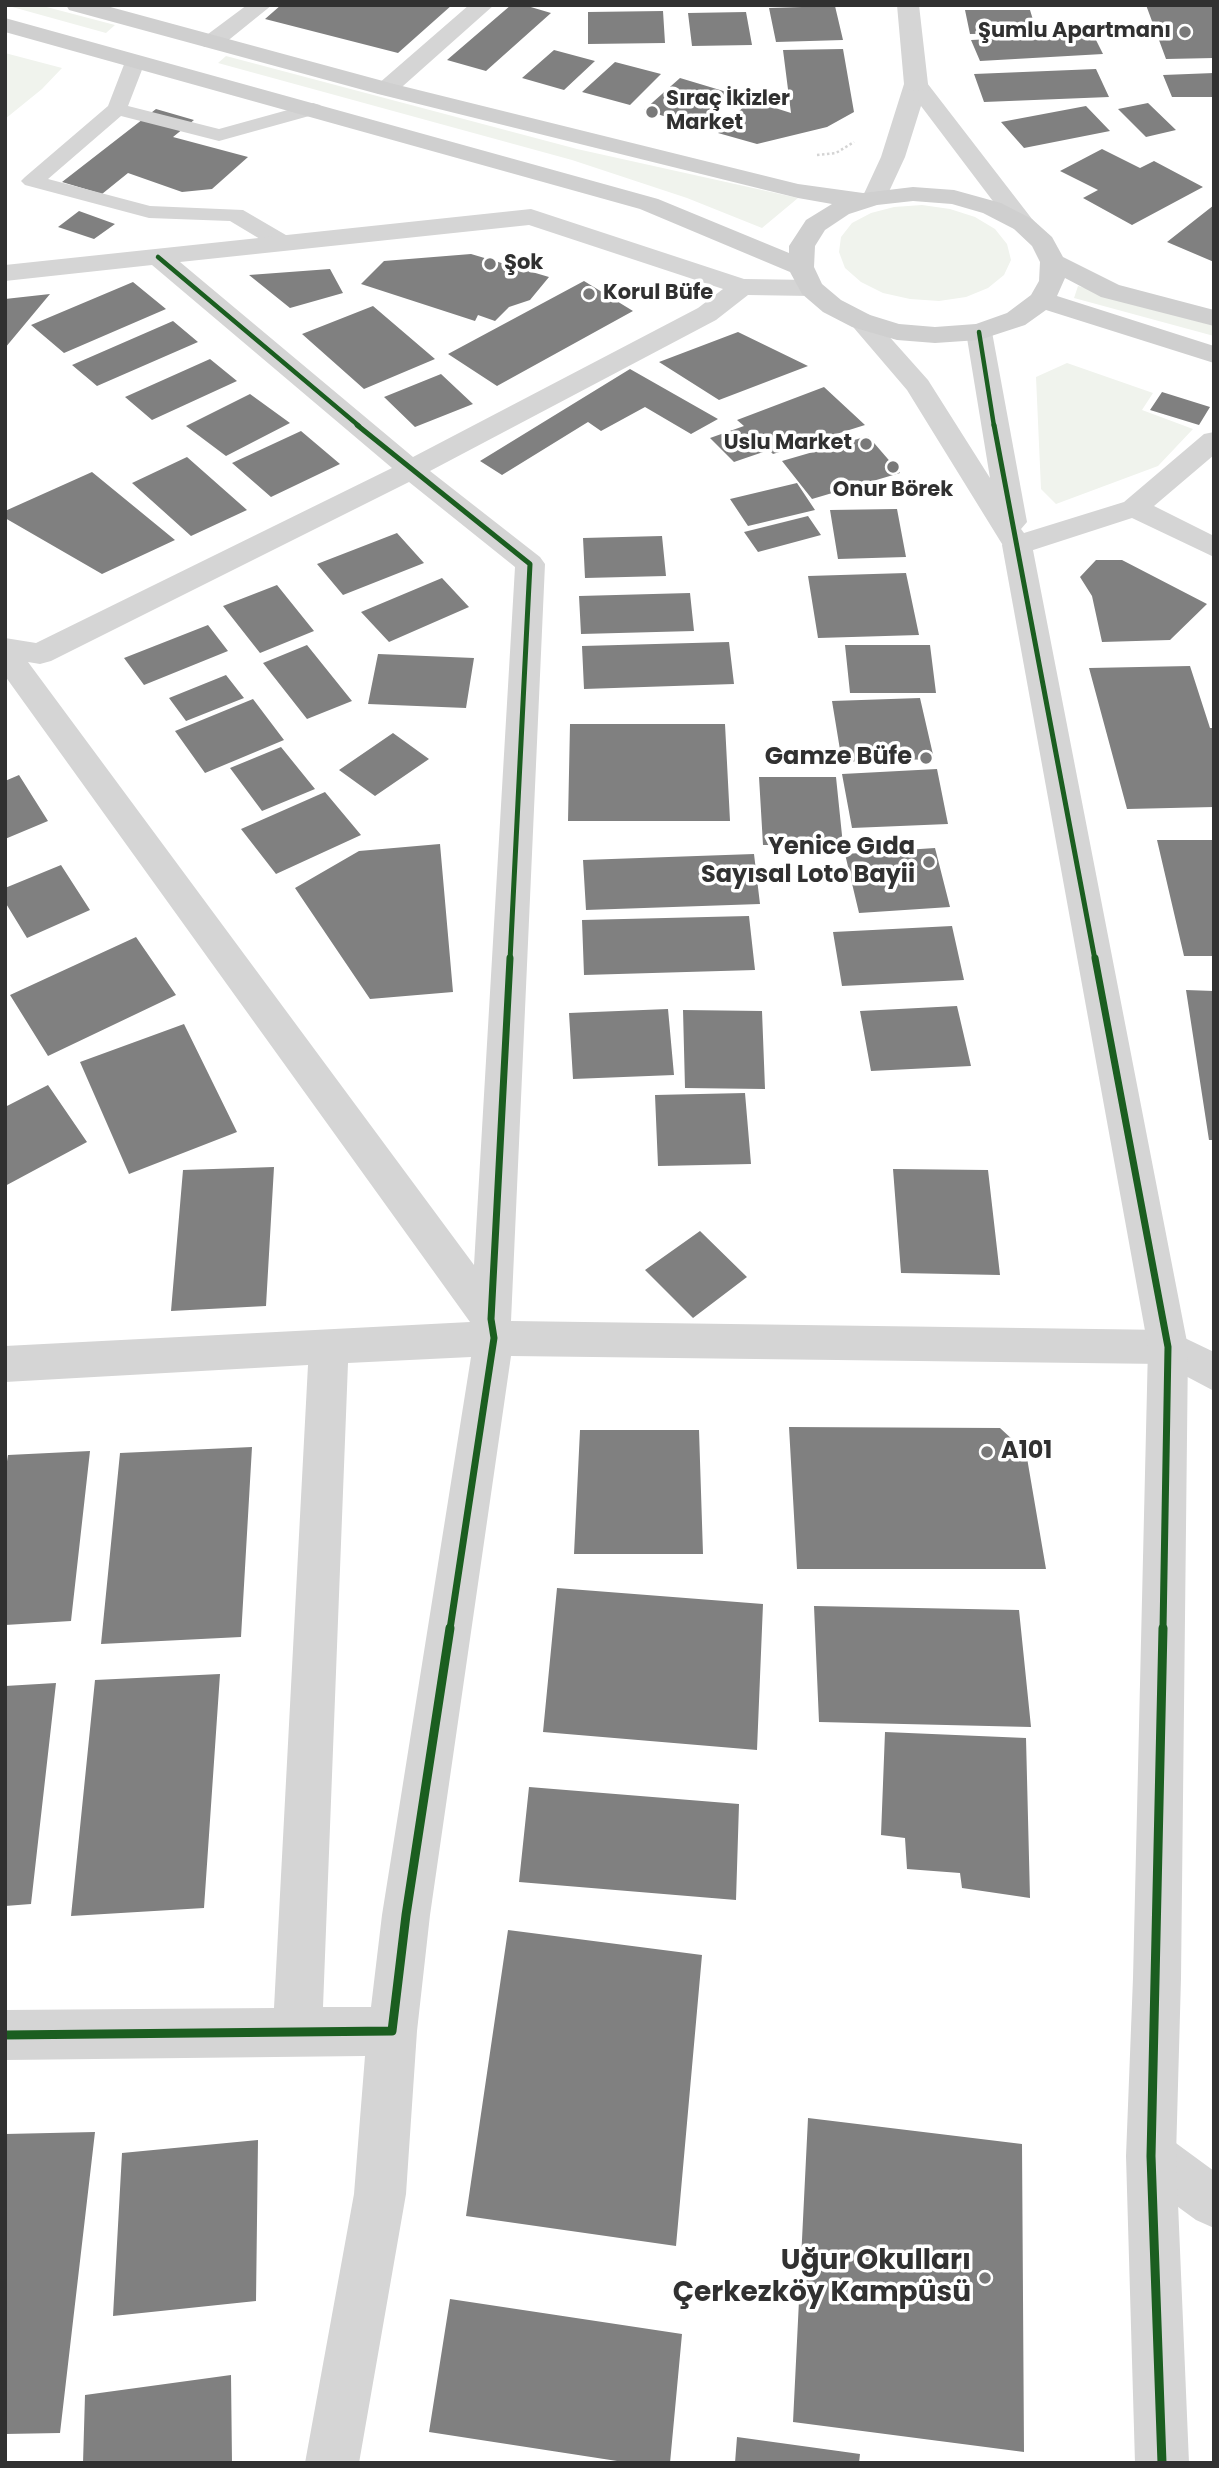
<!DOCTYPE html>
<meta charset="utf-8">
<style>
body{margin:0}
#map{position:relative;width:1219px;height:2468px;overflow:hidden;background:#fff;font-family:Poppins,sans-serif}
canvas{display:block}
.frame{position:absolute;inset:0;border:7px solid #313131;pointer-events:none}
</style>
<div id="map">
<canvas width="1219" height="2468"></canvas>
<div class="frame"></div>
</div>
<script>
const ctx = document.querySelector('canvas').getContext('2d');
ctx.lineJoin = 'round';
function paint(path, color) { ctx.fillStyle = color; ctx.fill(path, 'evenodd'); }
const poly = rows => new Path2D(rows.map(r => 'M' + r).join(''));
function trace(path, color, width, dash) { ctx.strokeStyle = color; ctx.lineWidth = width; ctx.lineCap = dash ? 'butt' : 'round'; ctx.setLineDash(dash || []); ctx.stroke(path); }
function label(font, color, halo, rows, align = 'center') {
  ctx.font = font + ' Poppins,sans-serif'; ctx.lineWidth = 7; ctx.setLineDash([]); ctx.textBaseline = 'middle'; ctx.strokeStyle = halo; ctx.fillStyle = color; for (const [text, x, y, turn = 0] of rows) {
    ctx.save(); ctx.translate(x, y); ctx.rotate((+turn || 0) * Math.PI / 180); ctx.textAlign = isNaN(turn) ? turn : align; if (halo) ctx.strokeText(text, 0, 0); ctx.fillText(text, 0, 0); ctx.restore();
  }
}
paint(poly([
 [5,5,39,5,115,25,106,33],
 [5,53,62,68,42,89,5,119],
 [226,56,577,149,798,198,762,228,687,198,572,160,218,63],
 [922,205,950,209,975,217,995,229,1007,244,1011,260,1004,275,988,288,966,297,939,301,910,299,883,293,861,282,845,268,839,252,841,237,852,223,871,213,894,207],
 [1078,286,1214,322,1214,336,1074,298],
 [1067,363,1153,393,1142,410,1193,429,1158,466,1056,504,1041,489,1036,377]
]), '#f0f3ed');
paint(poly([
 [281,5,380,7,452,5,398,53,265,19],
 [511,5,524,5,551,13,486,71,447,60],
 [1146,5,1214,5,1214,58,1166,59],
 [835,6,843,40,776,42,769,8],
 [965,10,1030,10,1037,33,970,34],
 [663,11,665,43,588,44,588,12],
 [746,12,752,45,692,46,688,13],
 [1093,34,1103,54,980,61,971,40],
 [843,49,854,112,827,127,757,144,718,133,750,100,791,113,783,50],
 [554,50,595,61,564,90,522,78],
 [615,62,661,74,630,105,582,92],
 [1096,69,1109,97,984,102,974,74],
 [1214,73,1214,97,1172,97,1163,75],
 [680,78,730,93,696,126,644,110],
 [1148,103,1176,130,1146,137,1118,109],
 [1086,106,1110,131,1024,148,1001,122],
 [156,109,194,120,173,137,248,157,212,189,182,192,128,173,102,194,62,182],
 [1102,149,1140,168,1154,161,1203,187,1132,225,1083,198,1098,190,1060,171],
 [1214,205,1214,262,1167,242],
 [79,211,115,224,94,239,58,227],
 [471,254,549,277,530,300,509,307,495,321,478,315,475,321,361,284,384,261],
 [330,269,343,293,290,308,249,275],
 [584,281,633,311,497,386,448,354],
 [133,282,166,309,64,353,31,325],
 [50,294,5,348,5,299],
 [373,306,435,359,364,389,302,334],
 [173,321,198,342,97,386,72,365],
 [738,332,808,366,719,400,659,362],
 [210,359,237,381,152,420,125,397],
 [630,369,718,419,691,434,645,407,601,431,588,422,502,475,480,461],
 [441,374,473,404,415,427,384,397],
 [824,387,865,425,773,454,769,450,734,462,710,438,744,426,737,420],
 [1162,392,1210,407,1199,425,1150,410],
 [250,394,290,423,226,456,186,426],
 [301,431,340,464,271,497,232,463],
 [868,436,900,473,812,499,782,461],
 [187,457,247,510,191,536,132,483],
 [92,472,175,540,102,574,5,518,5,511],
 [797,483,815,510,748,526,730,499],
 [897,509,906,557,838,559,830,510],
 [808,516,821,535,758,552,744,532],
 [397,533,424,563,343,595,317,564],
 [662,536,666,576,585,578,583,538],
 [1096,560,1122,560,1207,604,1170,640,1102,642,1092,596,1080,577],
 [906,573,919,635,818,638,808,576],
 [442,578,469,607,389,642,361,612],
 [277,585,314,631,260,653,223,606],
 [690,593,694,631,581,634,579,596],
 [208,625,228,651,144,685,124,658],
 [729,642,734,684,584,689,582,646],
 [307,645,352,701,307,719,263,663],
 [845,645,930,645,936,693,850,693],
 [378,654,474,658,466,708,368,704],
 [1190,666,1210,728,1214,728,1214,807,1127,809,1089,668],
 [226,675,244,698,186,721,169,698],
 [920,698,934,759,842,762,832,701],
 [253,699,284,740,205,773,175,731],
 [570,724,725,724,730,821,568,821],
 [393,733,429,759,375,796,339,770],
 [281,747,315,789,262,811,230,768],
 [937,769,948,824,852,828,842,774],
 [19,775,48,821,5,839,5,781],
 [759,777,836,777,843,845,763,845],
 [325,792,361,835,276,874,241,829],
 [1157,840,1214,840,1214,956,1184,956],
 [440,844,453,992,370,999,295,888,359,851],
 [935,848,950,907,859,913,845,854],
 [754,854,760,904,586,910,583,860],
 [61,865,90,910,27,938,5,902,5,888],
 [749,916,755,970,584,975,582,920],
 [952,926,964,980,842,986,833,932],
 [136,937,176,995,48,1056,10,995],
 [1186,990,1214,991,1214,1140,1209,1140],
 [957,1006,971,1066,871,1071,860,1011],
 [668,1009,674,1075,573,1079,569,1013],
 [683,1010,762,1011,765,1089,685,1088],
 [184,1024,237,1132,129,1174,80,1062],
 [48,1085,87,1142,5,1186,5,1107],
 [745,1093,751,1164,658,1166,655,1095],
 [274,1167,266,1306,171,1311,183,1170],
 [893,1169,988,1170,1000,1275,901,1273],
 [700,1231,747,1277,693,1318,645,1270],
 [789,1427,1000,1428,1026,1452,1046,1569,797,1569],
 [580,1430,699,1430,703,1554,574,1554],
 [252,1447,241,1637,101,1644,120,1453],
 [90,1451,71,1621,5,1625,5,1474,8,1455],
 [557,1588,763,1604,757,1750,543,1732],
 [814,1606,1019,1610,1031,1727,819,1722],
 [220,1674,204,1908,71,1916,95,1680],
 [56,1683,31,1904,5,1906,5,1686],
 [885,1732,1026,1738,1030,1898,962,1888,960,1873,907,1869,905,1838,881,1835],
 [529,1787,739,1804,736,1900,519,1882],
 [508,1930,702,1955,676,2246,466,2216],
 [808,2118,1022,2144,1024,2452,793,2422],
 [95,2132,60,2433,5,2434,5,2134],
 [258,2140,256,2301,113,2316,122,2153],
 [450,2299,682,2334,670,2463,630,2463,429,2432],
 [231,2375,232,2463,83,2463,85,2395],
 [737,2437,860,2454,859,2463,735,2463]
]), '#808080');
trace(poly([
 [817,155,836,153,854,142]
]), '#d4d4d4', 2.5, [2.5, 2.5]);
paint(poly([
 [135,56,142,58,145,62,128,106,219,129,313,103,320,105,323,109,320,113,219,141,121,116,48,179,150,206,243,210,291,238,294,243,291,248,275,248,230,221,149,218,25,185,21,181,25,177,108,106,125,62,128,58,135,56]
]), '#d5d5d5');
paint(poly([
 [247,5,272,5,220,47,204,47,201,42,204,37,247,5],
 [469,5,494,5,394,94,378,94,374,89,378,84,469,5],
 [916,77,924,79,1032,219,1036,224,1032,229,1023,232,1014,229,921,106,905,157,886,198,883,203,874,205,865,203,862,198,881,157,904,84,908,79,916,77],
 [531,209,744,279,811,280,820,282,824,288,820,294,811,296,748,295,716,320,430,471,540,557,545,564,511,1321,1168,1330,1214,1352,1214,1391,1163,1364,511,1356,430,1915,417,2031,406,2194,359,2463,305,2463,354,2194,365,2056,5,2060,5,2010,274,2008,308,1365,5,1382,5,1346,470,1322,5,676,5,638,36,643,392,468,152,265,5,281,5,265,531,209],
 [529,225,723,289,698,308,413,457,180,262,529,225],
 [409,482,515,567,474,1265,28,662,40,664,51,661,409,482],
 [471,1357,382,1915,371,2007,323,2007,348,1363,471,1357],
 [861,313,870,315,928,380,990,478,966,332,970,326,979,324,988,326,992,332,1027,522,1021,529,1024,533,1124,502,1204,434,1214,432,1214,455,1154,506,1214,536,1214,557,1132,518,1027,552,1017,554,1007,552,907,390,848,321,852,315,861,313],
 [1151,2131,1169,2138,1214,2171,1214,2228,1196,2220,1133,2174,1126,2156,1133,2138,1151,2131]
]), '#d5d5d5');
paint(poly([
 [897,5,919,5,928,84,924,89,916,91,908,89,904,84,897,5],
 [1017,536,1027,538,1032,545,1188,1347,1181,1978,1176,2156,1189,2463,1135,2463,1126,2156,1133,1978,1148,1347,1002,545,1007,538,1017,536]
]), '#d5d5d5');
paint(poly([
 [66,5,103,5,394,84,798,184,863,193,913,187,954,190,1001,203,1032,219,1052,237,1063,257,1119,285,1214,310,1214,326,1101,297,1065,278,1057,296,1214,346,1214,363,1046,310,1025,325,979,340,935,343,897,340,852,327,823,312,802,294,790,272,640,209,5,32,5,18,658,199,789,253,789,246,806,220,832,204,798,198,378,94,69,10,66,5],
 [913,201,952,204,983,213,1014,229,1032,246,1040,262,1039,281,1031,295,1007,313,976,324,935,327,899,324,870,315,841,300,822,284,814,267,815,246,825,230,849,214,877,205,913,201]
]), '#cfcfcf');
trace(poly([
 [158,257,359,426],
 [979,332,994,426]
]), '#1b5e20', 4.5);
trace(poly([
 [357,425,530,564,510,960],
 [994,425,1095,960]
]), '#1b5e20', 5);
trace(poly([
 [1095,958,1168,1347,1163,1629],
 [450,1629,494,1338,491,1319,510,958]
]), '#1b5e20', 7);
trace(poly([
 [5,2035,392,2031,406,1915,450,1628],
 [1162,2463,1151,2156,1163,1628]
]), '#1b5e20', 9);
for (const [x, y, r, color] of [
 [1185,32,7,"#797979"],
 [652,112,7,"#797979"],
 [490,264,7,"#797979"],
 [589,294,7,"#797979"],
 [866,444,7,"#797979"],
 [893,467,7,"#797979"],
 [926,758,7,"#797979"],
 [929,862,7,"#797979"],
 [987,1452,7,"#797979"],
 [985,2278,7,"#797979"]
]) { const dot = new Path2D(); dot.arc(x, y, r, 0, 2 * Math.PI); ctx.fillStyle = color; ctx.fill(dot); trace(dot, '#fff', 2.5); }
label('bold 21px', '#313131', '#fff', [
 ["Şumlu Apartmanı",1171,32,"right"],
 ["Sıraç İkizler",666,100],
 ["Market",666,124],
 ["Şok",504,264],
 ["Korul Büfe",603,294],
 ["Uslu Market",852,444,"right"],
 ["Onur Börek",893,491,"center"]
], 'left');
label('bold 24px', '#313131', '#fff', [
 ["Gamze Büfe",912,758],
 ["Yenice Gıda",915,848],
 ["Sayısal Loto Bayii",915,876],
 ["A101",1001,1452,"left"]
], 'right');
label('bold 28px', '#313131', '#fff', [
 ["Uğur Okulları",971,2262],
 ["Çerkezköy Kampüsü",971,2294]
], 'right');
</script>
